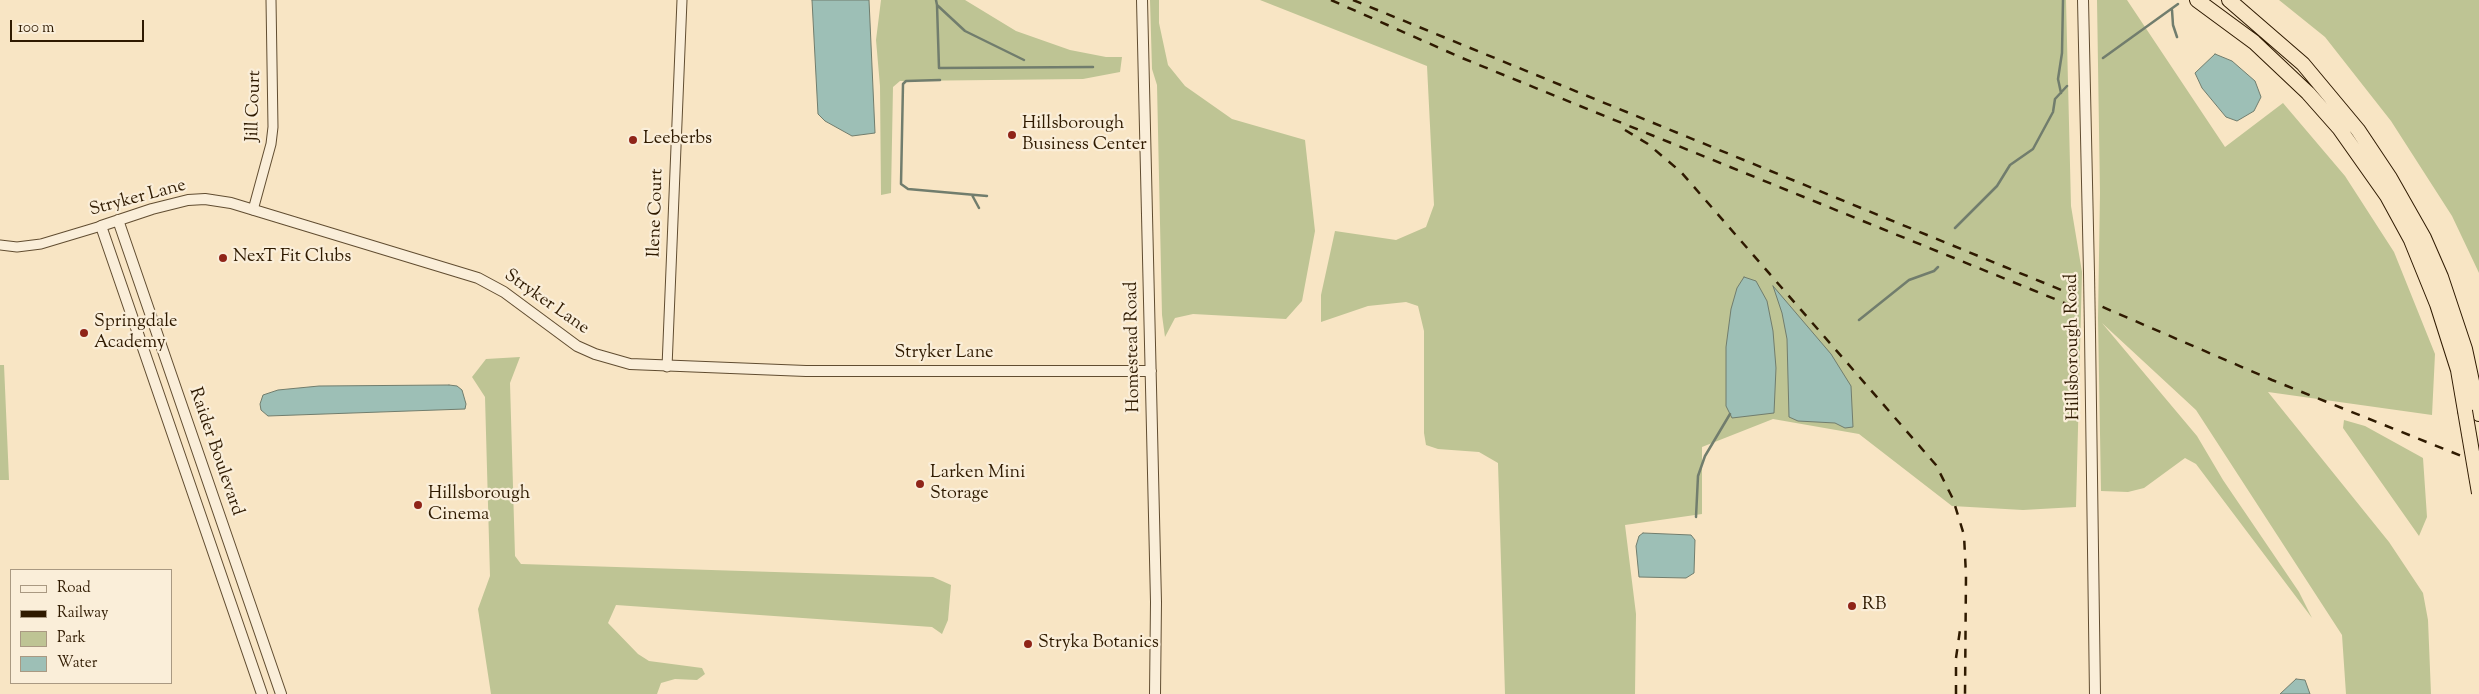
<!DOCTYPE html>
<style>
body{margin:0}
#map{position:relative;width:2479px;height:694px;overflow:hidden;background:#f8e5c4;font-family:"Sorts Mill Goudy",serif}
canvas{display:block}
.legend{position:absolute;left:10px;top:569px;width:162px;height:115px;box-sizing:border-box;background:#faeed9;border:1px solid #a99982;margin:0;padding:6px 9px;list-style:none;font-size:15px;color:#2f1a00}
.legend li{display:flex;align-items:center;gap:10px;height:25px}
.legend b{width:25px;border:1px solid #a99982}
.scale{position:absolute;left:10px;top:20px;width:134px;height:22px;box-sizing:border-box;border:2px solid #2f1a00;border-top:0;padding-left:6px;font-size:15px;line-height:18px;white-space:nowrap;color:#2f1a00;-webkit-text-stroke:4px #faeed9;paint-order:stroke}
</style>
<div id="map">
<canvas width="2479" height="694"></canvas>
<ul class="legend">
<li><b style="height:6px;background:#faeed9"></b>Road</li>
<li><b style="height:6px;background:#2f1a00"></b>Railway</li>
<li><b style="height:14px;background:#bec494"></b>Park</li>
<li><b style="height:14px;background:#9dbfb6"></b>Water</li>
</ul>
<div class="scale">100 m</div>
</div>
<script>
const ctx = document.querySelector('canvas').getContext('2d');
ctx.lineJoin = 'round';
function paint(path, color) { ctx.fillStyle = color; ctx.fill(path, 'evenodd'); }
const poly = rows => new Path2D(rows.map(r => 'M' + r).join(''));
function trace(path, color, width, dash) { ctx.strokeStyle = color; ctx.lineWidth = width; ctx.lineCap = dash ? 'butt' : 'round'; ctx.setLineDash(dash || []); ctx.stroke(path); }
function label(font, color, halo, rows, align = 'center') {
  ctx.font = font + ' "Sorts Mill Goudy",serif'; ctx.lineWidth = 4.5; ctx.setLineDash([]); ctx.textBaseline = 'middle'; ctx.strokeStyle = halo; ctx.fillStyle = color; for (const [text, x, y, turn = 0] of rows) {
    ctx.save(); ctx.translate(x, y); ctx.rotate((+turn || 0) * Math.PI / 180); ctx.textAlign = isNaN(turn) ? turn : align; if (halo) ctx.strokeText(text, 0, 0); ctx.fillText(text, 0, 0); ctx.restore();
  }
}
paint(poly([
 [881,0,965,0,1016,31,1070,50,1106,57,1122,57,1120,72,1083,79,900,81,893,87,891,193,881,195,880,86,876,40],
 [1150,0,1159,0,1159,23,1168,65,1185,86,1232,119,1305,140,1315,231,1302,301,1286,319,1193,314,1175,318,1165,337,1162,315,1157,85,1152,69],
 [1260,0,2066,0,2071,206,2082,272,2076,507,2023,510,1952,506,1859,434,1773,419,1702,447,1702,514,1625,525,1636,614,1635,694,1505,694,1498,463,1479,452,1438,449,1426,445,1424,433,1424,331,1418,306,1406,302,1368,306,1321,322,1321,295,1335,231,1396,240,1426,227,1434,205,1427,66],
 [2097,0,2127,0,2225,147,2283,103,2345,176,2394,252,2435,354,2432,415,2268,392,2389,542,2423,593,2428,620,2431,694,2346,694,2342,635,2196,410,2102,323,2197,436,2223,480,2299,592,2312,618,2196,464,2185,458,2144,488,2128,492,2101,491,2098,318,2100,193],
 [2279,0,2479,0,2479,273,2452,216,2391,121,2325,37],
 [520,357,510,383,515,556,521,564,933,577,951,585,948,620,942,634,932,627,616,605,608,623,638,654,649,661,702,668,705,674,697,680,675,679,661,683,657,694,491,694,478,609,490,576,485,397,472,377,486,359],
 [0,365,4,365,9,480,0,480],
 [2344,420,2365,426,2423,458,2427,517,2419,536,2343,428]
]), '#bec494');
const water = poly([
 [812,0,869,0,875,133,852,136,825,121,818,114,812,0],
 [2215,54,2232,61,2255,81,2261,97,2254,111,2237,121,2226,117,2202,88,2195,73,2215,54],
 [1744,277,1756,281,1767,301,1773,331,1776,368,1774,413,1732,418,1726,406,1726,347,1731,309,1737,288,1744,277],
 [1773,286,1831,354,1851,386,1853,427,1845,428,1835,423,1798,421,1789,417,1787,339,1782,313,1773,286],
 [449,385,457,386,462,390,466,404,465,409,268,416,261,410,260,404,263,395,278,390,319,386,449,385],
 [1643,533,1691,535,1695,540,1694,573,1686,578,1639,577,1636,546,1639,536,1643,533],
 [2296,679,2305,680,2310,694,2280,694,2296,679]
]);
paint(water, '#9dbfb6');
trace(water, '#717d6d', 1);
trace(poly([
 [936,0,937,5,965,31,1024,60],
 [937,5,939,68,1093,67],
 [2172,10,2173,25,2177,37],
 [2103,58,2178,4],
 [940,80,906,81,903,84,901,184,908,189,987,196],
 [2061,93,2058,79,2062,53,2063,0],
 [972,195,979,208],
 [1955,228,1997,186,2010,165,2033,149,2053,112,2055,99,2067,86],
 [1859,320,1909,280,1934,271,1938,267],
 [1696,517,1698,476,1705,456,1730,414]
]), '#717d6d', 2.5);
const minor = poly([
 [253,210,271,144,273,127,271,0],
 [0,245,17,247,41,244,101,226],
 [667,367,682,0]
]);
const tertiary = poly([
 [1142,0,1156,602,1155,694],
 [2083,0,2089,273],
 [118,220,281,694],
 [2090,333,2095,694],
 [262,694,101,226,152,209,188,200,205,199,231,203,478,278,504,292,577,346,595,354,630,364,806,371,1151,371]
]);
const trunk = poly([
 [2197,0,2254,42,2308,93,2339,128,2387,196,2411,240,2437,304,2458,370,2465,411],
 [2229,0,2303,64,2358,130,2390,178,2424,238,2441,277,2465,349,2479,414]
]);
trace(minor, '#614d31', 11);
trace(tertiary, '#614d31', 12);
trace(trunk, '#2f1a00', 16);
trace(minor, '#faeed9', 9);
trace(tertiary, '#faeed9', 10);
trace(trunk, '#f8e5c4', 14);
trace(poly([
 [1331,0,1462,58,2072,306],
 [1353,0,2098,305,2272,380,2479,463],
 [1625,130,1648,144,1681,172,1936,465,1953,499,1964,535,1966,575,1965,694],
 [1956,694,1956,658,1960,630]
]), '#2f1a00', 2.5, [9, 9]);
const tertiaryBridge = poly([
 [2089,273,2090,333]
]);
const trunkBridge = poly([
 [2465,411,2479,493]
]);
trace(tertiaryBridge, '#614d31', 12, []);
trace(trunkBridge, '#2f1a00', 16, []);
trace(tertiaryBridge, '#faeed9', 10);
trace(trunkBridge, '#f8e5c4', 14);
for (const [x, y, r, color] of [
 [1012,135,5,"#8f2418"],
 [633,140,5,"#8f2418"],
 [223,258,5,"#8f2418"],
 [84,333,5,"#8f2418"],
 [920,484,5,"#8f2418"],
 [418,505,5,"#8f2418"],
 [1852,606,5,"#8f2418"],
 [1028,644,5,"#8f2418"]
]) { const dot = new Path2D(); dot.arc(x, y, r, 0, 2 * Math.PI); ctx.fillStyle = color; ctx.fill(dot); trace(dot, '#faeed9', 2); }
label('18px', '#2f1a00', '#faeed9', [
 ["Jill Court",255,106,-88],
 ["Stryker Lane",138,199,-15],
 ["Ilene Court",657,213,-88],
 ["Stryker Lane",546,303,35],
 ["Homestead Road",1134,347,-91],
 ["Hillsborough Road",2074,347,-91],
 ["Stryker Lane",944,354],
 ["Raider Boulevard",215,452,71]
]);
label('18px', '#2f1a00', '#faeed9', [
 ["Hillsborough",1022,125],
 ["Business Center",1022,146],
 ["Leeberbs",643,140],
 ["NexT Fit Clubs",233,258],
 ["Springdale",94,323],
 ["Academy",94,344],
 ["Larken Mini",930,474],
 ["Storage",930,495],
 ["Hillsborough",428,495],
 ["Cinema",428,516],
 ["RB",1862,606],
 ["Stryka Botanics",1038,644]
], 'left');
</script>
